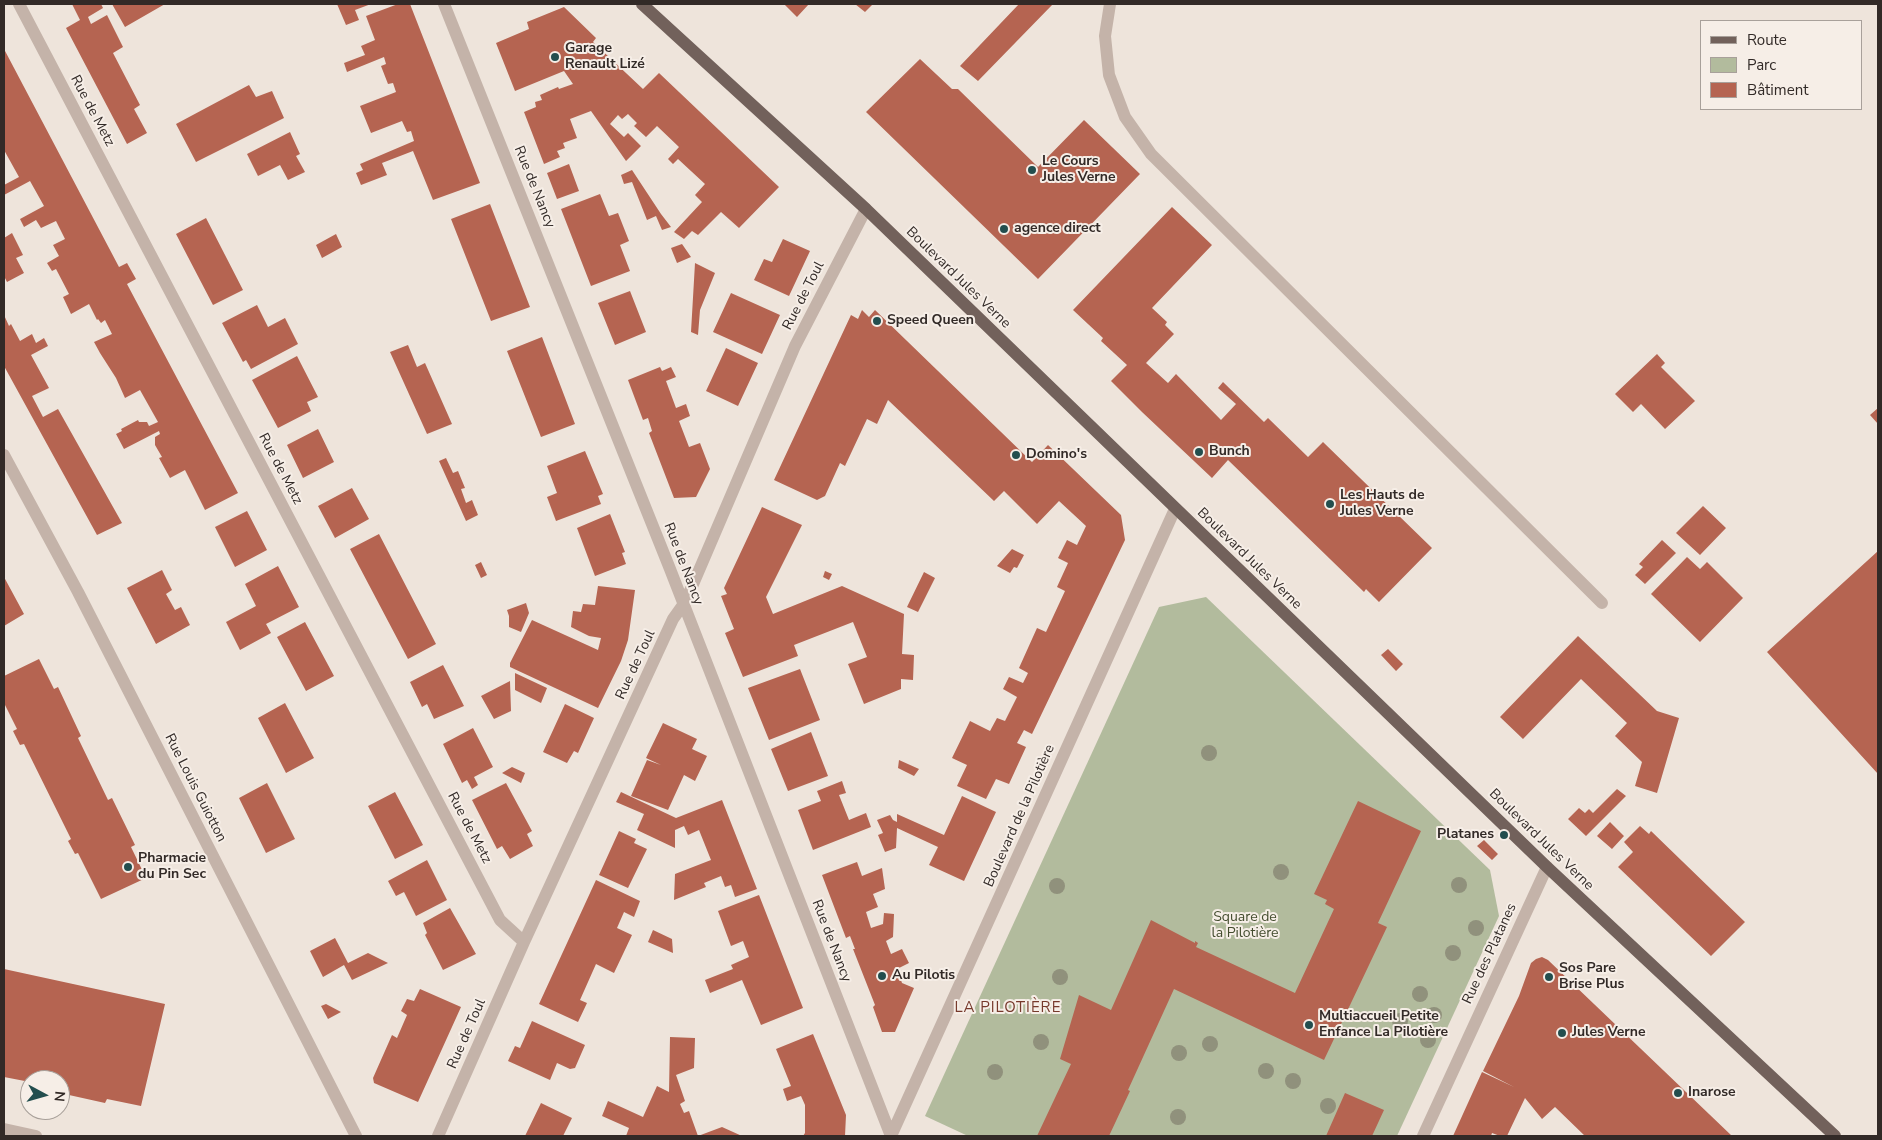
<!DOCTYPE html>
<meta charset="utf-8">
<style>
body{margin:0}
#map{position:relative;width:1882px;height:1140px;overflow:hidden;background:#eee4db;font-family:"Nunito Sans",sans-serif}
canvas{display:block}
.frame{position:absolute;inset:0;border:5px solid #322a27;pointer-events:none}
.legend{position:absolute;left:1700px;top:20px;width:162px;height:90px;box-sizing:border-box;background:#f6eee7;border:1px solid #a8a09a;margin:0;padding:6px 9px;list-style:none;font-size:15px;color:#322a27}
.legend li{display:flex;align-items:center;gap:10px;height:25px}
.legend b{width:25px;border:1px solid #a8a09a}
.north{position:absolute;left:20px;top:1070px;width:50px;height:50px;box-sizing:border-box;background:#f6eee7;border:1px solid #a8a09a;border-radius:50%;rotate:96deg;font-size:14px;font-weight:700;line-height:20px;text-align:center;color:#322a27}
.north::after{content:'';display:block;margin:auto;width:18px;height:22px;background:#234e4e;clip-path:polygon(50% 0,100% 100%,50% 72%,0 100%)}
</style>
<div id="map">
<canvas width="1882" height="1140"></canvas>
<div class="frame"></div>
<ul class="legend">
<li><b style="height:6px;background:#72615b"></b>Route</li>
<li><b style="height:14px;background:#b2bb9d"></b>Parc</li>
<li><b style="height:14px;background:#b56451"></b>Bâtiment</li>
</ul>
<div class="north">N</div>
</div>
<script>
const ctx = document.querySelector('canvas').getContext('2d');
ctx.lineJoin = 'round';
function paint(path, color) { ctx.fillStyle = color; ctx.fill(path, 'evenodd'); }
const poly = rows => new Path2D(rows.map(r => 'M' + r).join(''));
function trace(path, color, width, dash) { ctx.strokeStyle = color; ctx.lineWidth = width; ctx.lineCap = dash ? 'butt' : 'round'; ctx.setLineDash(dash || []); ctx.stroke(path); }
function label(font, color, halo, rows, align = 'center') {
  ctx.font = font + ' "Nunito Sans",sans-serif'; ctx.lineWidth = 4; ctx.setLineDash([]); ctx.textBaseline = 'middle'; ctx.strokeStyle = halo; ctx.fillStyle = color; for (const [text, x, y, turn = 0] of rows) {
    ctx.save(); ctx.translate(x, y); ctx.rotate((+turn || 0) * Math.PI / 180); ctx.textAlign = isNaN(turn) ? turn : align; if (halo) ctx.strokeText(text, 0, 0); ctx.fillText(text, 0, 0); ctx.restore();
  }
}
paint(poly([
 [1206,597,1490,870,1499,916,1397,1136,968,1136,925,1116,1159,607]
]), '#b2bb9d');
paint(poly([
 [72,4,101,4,103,8,88,17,91,24,107,15,123,47,113,53,140,105,134,109,147,133,127,144,66,28,80,20],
 [112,4,165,4,125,27],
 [337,4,371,4,355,10,359,20,346,25],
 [398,4,410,4,480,183,433,200,413,151,382,163,387,175,361,185,356,173,363,170,360,164,414,141,411,131,407,132,402,121,371,133,360,106,396,92,393,83,388,84,381,66,386,64,384,57,347,72,344,63,365,55,361,46,375,40,366,16],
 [784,4,809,4,797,17],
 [855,4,873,4,865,12],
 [1019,4,1053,4,978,81,960,66],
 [564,7,596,38,593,42,643,89,659,73,779,187,739,228,721,212,698,235,692,231,684,239,674,232,702,202,695,195,705,184,678,159,673,164,668,159,679,147,657,126,646,137,634,126,637,123,628,114,622,119,618,115,610,124,624,137,628,133,641,146,626,161,591,111,570,119,577,138,563,143,565,148,557,151,560,157,544,164,524,112,536,107,535,102,542,100,540,95,558,87,559,89,573,84,564,71,515,91,496,43,529,29,527,22],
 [4,49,119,267,127,263,136,279,127,284,238,493,205,510,185,470,170,478,159,458,162,457,155,445,155,437,160,434,159,431,124,449,116,434,122,431,121,429,138,420,139,422,147,422,149,426,158,422,140,390,125,398,116,378,100,353,94,342,112,334,105,320,101,323,98,319,97,320,89,304,71,314,63,297,69,294,56,269,52,271,47,263,59,256,53,245,65,239,56,221,41,228,36,220,24,227,20,219,44,206,30,181,4,195,4,185,19,177,4,150],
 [920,59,952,89,958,89,1038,167,1084,120,1140,174,1038,279,866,112],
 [249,85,256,97,272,91,284,118,196,162,176,124],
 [290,132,300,154,296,156,305,172,288,180,280,165,258,176,247,154],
 [569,164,579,191,557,199,547,173],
 [632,170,661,214,671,227,662,230,656,216,647,220,632,182,624,184,621,175],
 [600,194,609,216,618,213,629,241,620,245,630,271,591,286,561,209],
 [490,204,530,307,491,321,451,219],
 [1172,207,1212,245,1152,308,1167,322,1165,325,1174,334,1146,363,1168,383,1176,374,1221,420,1236,404,1218,388,1223,382,1264,422,1268,418,1308,457,1323,442,1432,548,1379,602,1366,589,1364,592,1228,460,1212,478,1142,412,1111,381,1127,365,1101,341,1103,338,1073,310],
 [206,218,243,290,213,305,176,234],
 [12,233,23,255,16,258,24,273,7,282,4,276,4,238],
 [336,234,342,247,322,258,316,245],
 [783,239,810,251,789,296,754,280,764,259,772,262],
 [682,244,691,257,677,263,671,248],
 [695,263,715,273,700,310,698,335,691,332],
 [630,291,646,332,615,345,598,303],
 [731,293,780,315,762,354,713,332],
 [257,305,268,327,285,318,298,344,251,369,246,360,243,362,222,323],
 [862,310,869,317,875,310,1032,462,1048,445,1121,515,1125,540,1032,734,1024,730,1017,743,1026,747,1009,784,996,779,986,799,957,786,967,765,952,758,970,721,990,731,997,718,1005,721,1017,697,1003,689,1009,677,1023,683,1028,673,1019,668,1037,628,1046,632,1065,591,1057,587,1068,563,1058,558,1067,540,1077,545,1086,526,1059,501,1037,524,1004,491,994,501,888,400,877,424,867,419,845,466,840,463,825,496,817,500,774,480,851,315,858,319],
 [4,315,9,326,11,324,20,341,32,334,36,343,44,338,48,346,31,355,49,388,32,396,43,417,58,409,122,523,97,535,4,366],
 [542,337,575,424,541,437,507,351],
 [408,345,417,367,425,363,452,424,427,434,390,352],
 [726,348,758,363,738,406,706,391],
 [1657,354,1665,363,1661,367,1695,401,1665,429,1641,404,1633,412,1615,394],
 [297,356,318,397,307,402,311,411,278,428,252,380],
 [660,367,662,371,671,367,676,377,666,381,676,408,686,404,690,416,679,421,689,447,700,443,710,469,696,497,674,498,649,433,652,431,648,418,643,420,628,380],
 [1878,408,1878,424,1870,415],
 [318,429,334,462,303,478,287,445],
 [585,451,603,494,598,496,601,504,556,521,547,497,557,493,547,466],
 [446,458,453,473,458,471,465,488,461,489,466,503,472,500,478,515,466,521,439,461],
 [352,488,369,519,335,538,318,506],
 [1703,506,1726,528,1700,555,1676,533],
 [762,507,802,525,766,597,773,614,842,586,904,614,902,654,914,655,913,680,901,679,901,689,864,704,848,664,867,657,853,622,794,645,798,656,743,677,725,633,734,629,721,596,727,594,724,588],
 [247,511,267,550,235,567,215,527],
 [610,514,625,552,622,553,626,564,595,576,577,528],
 [379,534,436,644,408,659,350,549],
 [1662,540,1676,553,1645,584,1635,575,1643,567,1639,564],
 [1012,549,1024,555,1017,568,1014,567,1010,573,997,566],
 [1878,551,1878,774,1767,652],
 [1687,557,1700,569,1707,562,1743,598,1700,642,1651,594],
 [481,562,487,575,481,578,475,565],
 [278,566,299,607,266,624,271,633,240,650,226,622,256,606,245,584],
 [162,570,172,590,166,594,175,610,181,607,190,625,156,644,127,588],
 [825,571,832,574,829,580,823,577],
 [924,572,935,578,918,612,907,607],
 [4,577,24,614,4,626],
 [598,586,635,590,628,640,621,661,598,708,510,667,510,663,532,620,598,650,601,638,589,636,571,627,573,611,581,612,583,604,595,605],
 [526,603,529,613,521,632,509,627,509,616,507,610],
 [305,622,334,676,306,691,277,637],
 [1578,636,1657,711,1679,718,1657,793,1635,786,1642,762,1615,736,1627,723,1581,679,1523,739,1500,717],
 [1388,649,1403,664,1396,671,1381,655],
 [39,659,54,689,58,687,81,736,78,738,108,800,112,798,135,845,131,847,146,878,101,899,78,853,75,854,68,841,71,839,24,744,20,745,13,731,17,729,4,703,4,676],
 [443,665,464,706,434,719,427,704,422,707,410,682],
 [800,669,820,720,769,740,748,688],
 [515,673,547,688,541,703,515,690],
 [510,681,511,711,494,719,481,696],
 [285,703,314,758,286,773,258,718],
 [565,704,594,718,578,753,574,751,567,763,543,752],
 [663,723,697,739,692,749,707,756,695,781,684,775,668,810,631,796,647,760,661,765,646,758],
 [473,728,493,767,474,777,478,785,472,789,467,780,462,783,443,744],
 [811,732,828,776,788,791,771,749],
 [899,760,919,769,914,776,898,768],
 [512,767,525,773,521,783,502,773],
 [842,781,846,793,839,795,849,820,866,813,871,827,813,850,798,810,821,801,817,791],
 [267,783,295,839,266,853,239,798],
 [506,783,532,831,527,834,533,846,510,859,502,846,497,849,472,800],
 [1617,789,1626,796,1586,836,1568,819,1579,808,1585,813,1589,809,1593,813],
 [395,792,423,845,395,859,368,806],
 [621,792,676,818,722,800,757,889,735,897,731,885,725,887,721,876,704,883,706,887,674,900,675,874,711,860,699,830,688,835,684,826,675,830,675,848,637,830,644,814,616,802],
 [962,796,996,812,964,881,929,865,938,847,897,828,896,848,885,852,878,835,883,833,877,820,890,815,893,820,897,822,897,814,944,835],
 [1358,801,1421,831,1378,923,1387,927,1324,1060,1174,989,1128,1090,1130,1091,1109,1136,1037,1136,1071,1064,1060,1059,1079,995,1111,1010,1151,920,1195,943,1195,941,1198,943,1196,947,1295,993,1334,909,1325,904,1327,900,1314,894],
 [1610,822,1624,836,1612,849,1597,836],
 [1640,826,1649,834,1651,831,1745,922,1711,956,1618,867,1633,852,1624,842],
 [619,831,636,839,634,843,647,849,628,888,599,875],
 [1484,840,1498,854,1492,860,1477,846],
 [427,860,447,900,416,916,404,892,396,896,388,881],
 [857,862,862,876,882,868,885,889,873,894,878,907,866,912,871,928,883,924,884,913,894,914,893,937,886,941,891,954,902,949,909,963,897,969,902,983,914,988,895,1032,882,1032,873,1007,875,1005,853,949,855,949,850,936,846,938,822,875],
 [596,880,640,901,634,917,624,912,617,928,632,935,614,973,596,964,580,1000,587,1003,578,1022,539,1004],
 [759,895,803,1008,761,1025,742,980,710,993,705,980,733,969,731,965,749,957,743,941,731,946,718,911],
 [450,908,476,954,443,970,425,935,427,933,423,923],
 [653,930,672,939,673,953,648,942],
 [335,938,348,963,368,953,388,963,352,980,344,965,323,977,310,951],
 [1542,957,1548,960,1732,1136,1585,1136,1555,1107,1542,1119,1525,1098,1507,1136,1500,1136,1492,1133,1491,1136,1453,1136,1482,1072,1514,1087,1483,1071,1519,996,1531,963,1536,959],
 [4,969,165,1004,141,1106,107,1099,105,1103,60,1093,60,1080,30,1080,30,1082,4,1077],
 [420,989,461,1007,418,1102,374,1083,373,1078,392,1035,397,1038,407,1015,401,1011,407,999,414,1001],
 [326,1004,341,1012,328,1019,321,1006],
 [532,1021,585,1045,575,1068,570,1069,557,1063,550,1080,508,1061,515,1046,520,1048],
 [813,1034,846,1115,845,1136,803,1136,805,1133,805,1105,801,1096,787,1101,783,1089,791,1086,776,1049],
 [670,1037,695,1038,694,1068,676,1075,685,1101,680,1104,684,1113,689,1111,698,1136,675,1135,674,1136,626,1136,629,1128,602,1116,608,1101,643,1117,657,1086,669,1092],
 [1345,1093,1384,1110,1372,1136,1326,1136],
 [541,1103,572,1118,563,1136,525,1136],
 [722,1127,742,1136,698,1136]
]), '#b56451');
trace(poly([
 [19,4,500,920,524,942],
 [444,4,670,569,891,1136],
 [1110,4,1105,36,1109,75,1125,117,1151,154,1602,603],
 [4,455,78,592,356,1136],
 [4,1129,36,1136],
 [438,1136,524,942,673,619,683,605,691,589,795,346,866,209],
 [891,1136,1175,509],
 [1423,1136,1547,867]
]), '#c4b3a9', 12);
trace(poly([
 [642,4,866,209,1547,867,1835,1136]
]), '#72615b', 12);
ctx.fillStyle = '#90917c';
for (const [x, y] of [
 [1209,753],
 [1281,872],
 [1459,885],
 [1057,886],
 [1476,928],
 [1453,953],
 [1060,977],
 [1420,994],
 [1434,1015],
 [1400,1021],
 [1428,1040],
 [1041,1042],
 [1210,1044],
 [1179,1053],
 [1266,1071],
 [995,1072],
 [1293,1081],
 [1328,1106],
 [1178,1117]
]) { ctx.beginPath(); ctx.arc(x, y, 8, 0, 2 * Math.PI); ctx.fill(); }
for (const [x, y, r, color] of [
 [555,57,5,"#234e4e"],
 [1032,170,5,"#234e4e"],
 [1004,229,5,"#234e4e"],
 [877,321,5,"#234e4e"],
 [1199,452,5,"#234e4e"],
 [1016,455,5,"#234e4e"],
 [1330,504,5,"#234e4e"],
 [1504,835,5,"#234e4e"],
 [128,867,5,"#234e4e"],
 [882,976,5,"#234e4e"],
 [1549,977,5,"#234e4e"],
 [1309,1025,5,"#234e4e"],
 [1562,1033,5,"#234e4e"],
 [1678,1093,5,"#234e4e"]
]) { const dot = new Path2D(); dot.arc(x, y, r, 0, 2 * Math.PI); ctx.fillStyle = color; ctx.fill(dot); trace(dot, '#f6eee7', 2); }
label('bold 14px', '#322a27', '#f6eee7', [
 ["Garage",565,49],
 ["Renault Lizé",565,65],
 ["Le Cours",1042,162],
 ["Jules Verne",1042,178],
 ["agence direct",1014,229],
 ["Speed Queen",887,321],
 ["Bunch",1209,452],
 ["Domino's",1026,455],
 ["Les Hauts de",1340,496],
 ["Jules Verne",1340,512],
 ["Platanes",1494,835,"right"],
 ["Pharmacie",138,859],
 ["du Pin Sec",138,875],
 ["Sos Pare",1559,969],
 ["Brise Plus",1559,985],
 ["Au Pilotis",892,976],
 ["Multiaccueil Petite",1319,1017],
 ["Enfance La Pilotière",1319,1033],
 ["Jules Verne",1572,1033],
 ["Inarose",1688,1093]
], 'left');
label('14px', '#322a27', '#f6eee7', [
 ["Rue de Metz",92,111,62],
 ["Rue de Nancy",534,187,68],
 ["Boulevard Jules Verne",958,278,44],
 ["Rue de Toul",804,296,-63],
 ["Rue de Metz",280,469,62],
 ["Boulevard Jules Verne",1249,559,44],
 ["Rue de Nancy",683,564,69],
 ["Rue de Toul",636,665,-65],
 ["Rue Louis Guiotton",195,788,63],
 ["Boulevard de la Pilotière",1020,816,-66],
 ["Rue de Metz",469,828,62],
 ["Boulevard Jules Verne",1541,840,44],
 ["Rue de Nancy",831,941,69],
 ["Rue des Platanes",1490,954,-65],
 ["Rue de Toul",467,1034,-66]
]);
label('14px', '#444d2f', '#f6eee7', [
 ["Square de",1245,918],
 ["la Pilotière",1245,934]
]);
ctx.letterSpacing = '1px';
label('15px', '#76392b', '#f6eee7', [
 ["LA PILOTIÈRE",1008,1008]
]);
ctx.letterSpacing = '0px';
</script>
